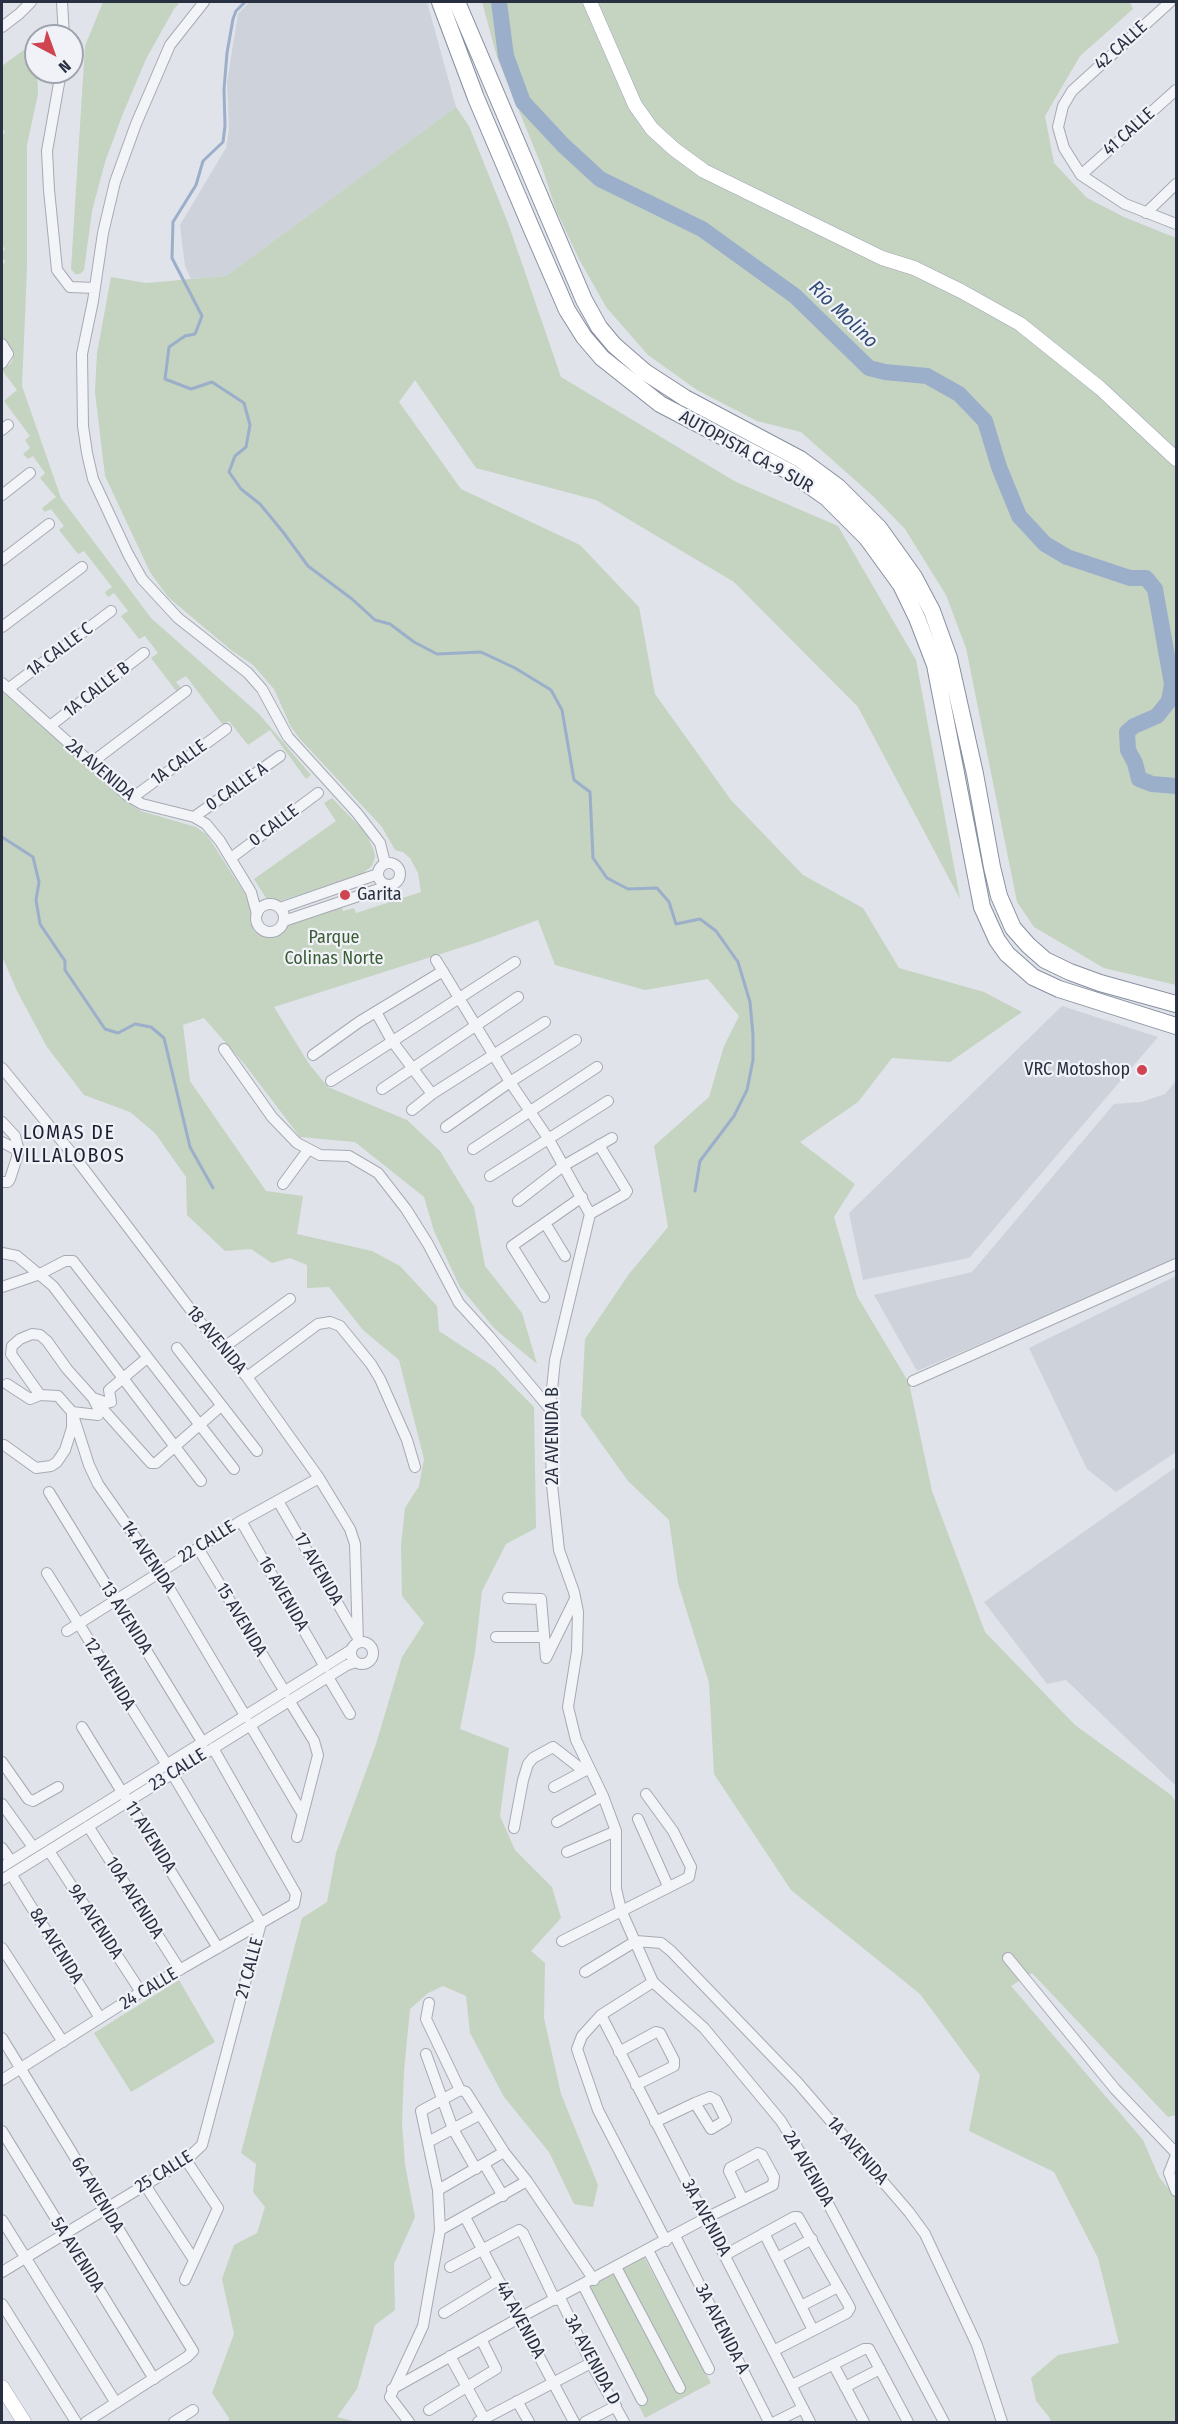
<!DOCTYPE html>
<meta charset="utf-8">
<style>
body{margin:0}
#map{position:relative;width:1178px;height:2424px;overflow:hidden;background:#e0e3e9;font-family:"Fira Sans Condensed",sans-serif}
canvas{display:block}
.frame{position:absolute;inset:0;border:3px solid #293041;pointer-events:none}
.north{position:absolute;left:24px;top:24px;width:60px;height:60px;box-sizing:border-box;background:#f0f2f7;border:2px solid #a0a4ae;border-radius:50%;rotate:139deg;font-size:16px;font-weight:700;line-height:24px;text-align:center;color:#293041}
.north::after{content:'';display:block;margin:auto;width:21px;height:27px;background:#d04451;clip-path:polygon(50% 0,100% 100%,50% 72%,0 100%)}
</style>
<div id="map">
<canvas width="1178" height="2424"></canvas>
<div class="frame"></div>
<div class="north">N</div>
</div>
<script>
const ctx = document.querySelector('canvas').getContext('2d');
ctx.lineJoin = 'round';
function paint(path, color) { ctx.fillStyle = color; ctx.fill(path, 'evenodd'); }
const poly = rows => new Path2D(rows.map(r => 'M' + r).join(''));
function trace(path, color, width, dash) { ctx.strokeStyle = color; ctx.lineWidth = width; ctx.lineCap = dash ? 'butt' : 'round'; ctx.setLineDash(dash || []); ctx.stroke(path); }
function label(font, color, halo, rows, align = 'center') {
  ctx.font = font + ' "Fira Sans Condensed",sans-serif'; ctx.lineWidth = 4.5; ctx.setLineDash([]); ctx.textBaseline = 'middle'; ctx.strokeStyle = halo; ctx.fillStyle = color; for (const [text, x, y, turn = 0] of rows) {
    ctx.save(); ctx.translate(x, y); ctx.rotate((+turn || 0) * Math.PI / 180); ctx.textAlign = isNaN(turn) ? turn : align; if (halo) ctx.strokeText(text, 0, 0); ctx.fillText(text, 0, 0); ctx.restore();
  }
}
paint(poly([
 [249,2,427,2,456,107,226,276,191,279,185,266,180,225,226,148,229,129,227,82,238,14],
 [1062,1006,1158,1037,969,1258,863,1280,849,1213],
 [1176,1081,1176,1260,917,1371,874,1295,972,1272,1114,1104,1141,1102,1165,1094],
 [1176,1276,1176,1452,1116,1492,1087,1469,1029,1348],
 [1176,1467,1176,1786,1066,1680,1047,1684,984,1602]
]), '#ced2db');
paint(poly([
 [103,2,180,2,174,9,146,59,122,116,105,162,92,211,84,270,80,274,75,274,71,269,85,46],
 [482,2,1130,2,1133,9,1080,56,1045,116,1054,163,1087,198,1124,217,1176,238,1176,985,1104,968,1034,927,1017,902,966,648,946,595,905,529,873,496,801,432,757,421,697,390,648,355,606,307,579,259,556,210,542,167,497,57],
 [36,41,38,94,27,145,27,268,22,386,61,498,151,618,259,714,311,775,306,779,270,730,248,745,229,721,223,725,186,676,176,682,182,689,177,692,151,658,158,653,145,636,139,639,121,616,128,611,114,593,108,597,105,592,112,587,84,551,78,554,59,530,64,526,51,509,45,512,42,508,56,497,40,478,45,473,33,456,28,459,23,454,30,448,25,440,30,436,4,401,17,390,2,370,10,364,13,359,13,353,2,337,2,265,5,262,2,257,2,252,5,249,2,245,2,135,5,132,2,128,2,66],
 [456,107,469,126,508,223,561,377,736,482,838,526,916,660,960,899,858,707,734,582,596,500,476,468,415,380,399,402,461,489,580,545,639,607,655,694,731,800,803,875,863,908,899,968,984,992,1022,1012,950,1062,892,1058,858,1102,800,1142,855,1184,834,1217,857,1296,909,1383,932,1491,985,1632,1075,1725,1171,1795,1176,1802,1176,2115,1168,2117,1032,1973,1011,1986,1143,2140,1159,2177,1176,2198,1176,2422,1051,2422,1049,2417,1036,2401,1031,2378,1058,2355,1119,2343,1098,2258,1054,2172,969,2131,980,2075,920,1994,791,1890,714,1774,709,1683,678,1583,669,1520,628,1481,581,1415,585,1339,629,1274,668,1227,654,1146,709,1097,724,1046,739,1016,708,979,645,990,555,965,538,920,478,942,274,1007,309,1064,328,1087,407,1120,440,1151,474,1207,485,1266,522,1313,537,1364,495,1329,460,1287,434,1231,424,1197,355,1142,300,1137,246,1066,204,1018,183,1025,190,1081,266,1191,303,1196,297,1234,372,1251,400,1266,437,1306,439,1331,494,1367,534,1407,536,1528,506,1544,482,1591,475,1653,460,1729,509,1748,500,1816,515,1850,552,1887,561,1918,531,1951,545,1963,544,2018,561,2094,598,2185,593,2207,574,2204,549,2152,504,2097,470,2033,466,1996,443,1986,428,1993,410,2009,404,2071,402,2123,405,2165,415,2217,394,2264,395,2310,375,2325,357,2389,337,2417,357,2422,228,2422,229,2418,212,2393,234,2334,222,2279,234,2245,257,2233,265,2207,253,2192,256,2164,241,2153,302,1918,327,1902,336,1853,376,1744,402,1657,424,1623,402,1596,401,1545,405,1508,419,1486,424,1459,399,1360,363,1330,329,1287,307,1288,307,1265,290,1258,272,1263,251,1249,225,1251,187,1215,186,1177,155,1133,130,1112,84,1095,47,1047,17,991,2,956,2,691,124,800,141,811,196,827,207,835,254,908,250,920,255,932,260,935,266,937,276,936,290,924,342,907,343,911,354,908,356,913,421,892,418,873,410,858,403,852,395,850,382,827,300,739,291,727,274,689,253,665,231,650,168,597,150,572,105,476,95,392,97,353,111,277,146,283,226,276],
 [332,798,366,833,374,851,375,857,372,866,362,874,280,901,272,898,266,898,254,879,336,821,324,803],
 [179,1980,215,2042,131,2092,94,2033],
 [644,2257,711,2383,645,2418,582,2291]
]), '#c5d3c1');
trace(poly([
 [245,2,236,11,233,19,227,53,224,89,225,126,223,142,203,161,196,185,173,222,172,258,202,316,195,334,185,336,169,347,165,379,191,389,212,382,244,403,250,425,246,447,235,456,229,472,241,489,260,504,283,532,308,566,352,599,375,620,390,624,414,642,437,654,481,652,515,668,551,690,562,710,574,780,590,792,593,858,607,878,628,889,657,888,669,902,676,924,700,919,716,931,738,962,750,1002,753,1035,753,1060,747,1090,734,1116,700,1161,695,1191],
 [2,837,33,857,39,882,36,900,40,924,65,961,65,970,105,1029,118,1033,135,1024,151,1027,164,1038,190,1147,213,1188]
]), '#9bafca', 3);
trace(poly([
 [499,2,506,56,523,102,563,145,600,179,702,229,795,296,869,368,885,372,927,376,959,394,985,421,999,467,1019,516,1045,544,1067,557,1130,578,1146,578,1155,589,1172,684,1169,701,1157,716,1134,726,1127,732,1128,750,1135,763,1139,779,1152,784,1176,786]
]), '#9bafca', 16);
const minor = poly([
 [62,2,64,36],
 [204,2,170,45,136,124,115,182,103,233,93,301,82,354,83,426,87,453,93,479,128,554,142,579,178,618,248,673,262,689,288,737,357,813,380,843,385,863],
 [1170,2,1072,91,1063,106,1058,127,1064,148,1081,175,1125,204,1176,224],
 [2,27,19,14,31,2],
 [61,72,47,151,49,190,57,270,70,287,95,288],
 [1081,175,1176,90],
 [1146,213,1176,184],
 [2,344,8,354,2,363],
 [2,430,8,425],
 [2,495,30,473],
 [2,560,49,524],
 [2,627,82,567],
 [2,683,128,796,142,804,194,817,206,824,220,841,251,892,257,914],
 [8,689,111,611],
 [50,726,144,653],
 [91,763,186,691],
 [132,798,226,729],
 [194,817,280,756],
 [231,858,318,793],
 '378 874a11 11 0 1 1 22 0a11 11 0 1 1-22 0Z',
 '256 918a14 14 0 1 1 28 0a14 14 0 1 1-28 0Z',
 [280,908,378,874],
 [284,921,394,884],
 [436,960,510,1082,548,1138,590,1214,555,1360,550,1409,552,1485,559,1550,574,1592,578,1612,577,1651,568,1707,576,1740,603,1796,616,1831,616,1889,621,1910,653,1982,704,2028,781,2121,806,2162,944,2422],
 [376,1012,392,1041,432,1094],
 [224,1049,272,1117,297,1143,320,1155,349,1156,378,1173,406,1209,428,1244,459,1303,489,1336,550,1409],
 [313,1055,359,1022,443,971],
 [2,1068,74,1156,200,1322,247,1377,319,1478,350,1529,355,1544,358,1643],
 [331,1081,515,962],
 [382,1089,518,997],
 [412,1110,432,1094,545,1022],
 [2,1122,15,1136,19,1151,10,1179,8,1182,2,1182],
 [446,1127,510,1082,576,1040],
 [2,1142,19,1151],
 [473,1149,597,1067],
 [490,1176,608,1101],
 [283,1184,308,1150],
 [518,1201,563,1166,612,1138],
 [590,1214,625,1194,627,1191,599,1145],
 [545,1223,565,1256],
 [2,1253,17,1256,53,1286,201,1481],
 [2,1287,40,1274,65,1261,73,1261,234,1469],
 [544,1297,512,1246,582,1197],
 [177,1348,257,1451],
 [223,1348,290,1299],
 [247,1377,318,1324,330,1322,340,1326,371,1364,380,1379,407,1440,415,1467],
 [913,1381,1176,1264],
 [7,1384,30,1399,40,1395,58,1396,72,1412,89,1465,98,1484,159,1571,246,1717],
 [40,1395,11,1354,12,1346,20,1339,32,1334,40,1335,47,1341,67,1369,151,1463,156,1463,221,1406],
 [4,1445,36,1468,51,1466,57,1462,65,1450,72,1428,72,1412,98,1415,99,1410,93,1398,107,1403,111,1402,109,1390,147,1358],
 [49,1492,203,1743],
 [278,1501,356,1635],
 [241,1521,325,1667],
 [198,1548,285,1692],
 [508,1598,541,1599,546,1658],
 [67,1631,241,1521,319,1478],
 [496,1637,543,1637],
 '351 1653a11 11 0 1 1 22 0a11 11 0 1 1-22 0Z',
 [546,1658,575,1599],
 [328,1677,350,1714],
 [290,1702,314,1741,318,1755,297,1837],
 [250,1725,302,1813],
 [82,1727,218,1948],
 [2,1762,28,1799,33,1801,58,1787],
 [554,1787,588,1769],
 [2,1804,33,1847],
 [638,1819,668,1886],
 [557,1822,603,1796],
 [88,1826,180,1970],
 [514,1828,523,1780,528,1764,533,1758,553,1747,584,1771],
 [2,1848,11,1861],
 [49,1851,141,1992],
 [567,1852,616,1831],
 [2,1867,351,1650],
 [11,1874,100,2018],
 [2,1880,347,1665,356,1662],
 [562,1941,689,1877,691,1867,673,1831,646,1794],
 [2,1948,63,2042],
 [1008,1958,1115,2089,1176,2153],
 [585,1972,636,1941,661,1943,671,1951,798,2083,909,2212,925,2234,977,2345,1002,2422],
 [653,1982,601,2015,582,2036,577,2049,598,2110,666,2241],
 [429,2003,426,2019,460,2090,466,2092,504,2152,527,2181,594,2280],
 [601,2015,810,2422],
 [2,2038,193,2351,187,2357,86,2422],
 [619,2052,656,2032,660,2033,674,2060,674,2066,636,2085],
 [426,2054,453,2129,476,2169],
 [2,2080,141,1992,294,1904,296,1894,213,1748],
 [655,2122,695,2103,710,2097,716,2100,726,2120,711,2129,695,2103],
 [2,2131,154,2379],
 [428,2142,479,2115],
 [1176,2155,1169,2173,1176,2191],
 [484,2164,503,2196],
 [145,2185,194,2260],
 [438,2190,504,2152],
 [465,2217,574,2422],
 [2,2220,116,2403],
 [440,2230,527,2181],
 [764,2233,813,2330],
 [675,2236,769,2422],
 [648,2250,709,2369],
 [725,2255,794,2217,798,2217,848,2304,850,2308,847,2313,775,2350],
 [777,2258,812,2239],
 [450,2267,519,2230,523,2233,555,2300],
 [616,2267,680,2388],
 [2,2272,145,2185,186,2160,202,2145,261,1923,167,1765,47,1573],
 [185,2280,218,2208,186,2160],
 [583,2285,642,2400],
 [560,2298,591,2363,624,2422],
 [2,2304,76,2422],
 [801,2306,838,2287],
 [444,2313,498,2280],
 [450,2356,486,2422],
 [833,2364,864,2422],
 [792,2385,864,2349,869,2349,908,2422],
 [845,2387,880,2369],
 [392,2389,519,2318,706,2218,773,2185,774,2177,762,2155,758,2153,730,2168,729,2171,743,2200],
 [517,2401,529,2422],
 [429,2410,496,2369,481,2339],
 [174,2422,193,2410],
 [409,2422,390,2397,423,2326,440,2230,438,2190,421,2111,460,2090],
 [478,2422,591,2363],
 [585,2422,616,2406],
 [775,2422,803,2408]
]);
const major = poly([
 [590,2,635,105,652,129,674,149,704,171,882,258,914,268,961,291,1020,324,1100,388,1176,459],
 [2,2387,24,2422]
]);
const highway = poly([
 [440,2,476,98,530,225,567,310,584,337,602,358,660,404,790,472,827,498,867,538,901,585,917,618,935,665,982,907,997,940,1007,954,1033,977,1059,989,1176,1026],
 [457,2,584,300,599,327,614,345,645,372,685,398,800,459,838,487,879,528,914,577,932,611,949,658,975,774,992,867,999,896,1013,928,1028,945,1045,960,1070,972,1100,983,1176,1004]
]);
trace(minor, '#a5aab3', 12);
trace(major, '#9fa7b5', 15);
trace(highway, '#8790a0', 18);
trace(minor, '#f3f4f8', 10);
trace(major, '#fff', 14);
trace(highway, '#fff', 16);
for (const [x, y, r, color] of [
 [345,895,6,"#d04451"],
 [1142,1070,6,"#d04451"]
]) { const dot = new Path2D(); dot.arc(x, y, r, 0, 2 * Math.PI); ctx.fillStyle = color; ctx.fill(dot); trace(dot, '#f0f2f7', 2); }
label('18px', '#293041', '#f0f2f7', [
 ["42 CALLE",1121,46,-42],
 ["41 CALLE",1129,132,-42],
 ["AUTOPISTA CA-9 SUR",746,452,29],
 ["1A CALLE C",60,650,-37],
 ["1A CALLE B",97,690,-38],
 ["1A CALLE",179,763,-36],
 ["2A AVENIDA",100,770,40],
 ["0 CALLE A",237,787,-35],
 ["0 CALLE",274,826,-37],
 ["18 AVENIDA",216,1340,50],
 ["2A AVENIDA B",553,1436,-90],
 ["22 CALLE",207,1542,-32],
 ["14 AVENIDA",148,1557,56],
 ["17 AVENIDA",318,1569,60],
 ["16 AVENIDA",283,1594,60],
 ["13 AVENIDA",126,1618,58],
 ["15 AVENIDA",241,1620,59],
 ["12 AVENIDA",109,1674,58],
 ["23 CALLE",178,1770,-32],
 ["11 AVENIDA",150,1837,58],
 ["10A AVENIDA",134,1898,58],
 ["9A AVENIDA",95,1922,57],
 ["8A AVENIDA",56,1946,58],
 ["21 CALLE",250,1968,-75],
 ["24 CALLE",149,1989,-31],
 ["1A AVENIDA",857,2151,49],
 ["2A AVENIDA",808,2169,60],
 ["25 CALLE",164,2172,-32],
 ["6A AVENIDA",97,2195,59],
 ["3A AVENIDA",706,2218,62],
 ["5A AVENIDA",77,2255,58],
 ["4A AVENIDA",520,2320,62],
 ["3A AVENIDA A",722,2329,63],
 ["3A AVENIDA D",592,2360,62]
]);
label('18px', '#293041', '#f0f2f7', [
 ["Garita",357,895],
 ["VRC Motoshop",1130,1070,"right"]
], 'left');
label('18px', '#3b5d36', '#f0f2f7', [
 ["Parque",334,938],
 ["Colinas Norte",334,959]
]);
label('italic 20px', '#324d76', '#f0f2f7', [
 ["Río Molino",843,315,44]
]);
ctx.letterSpacing = '1.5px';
label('20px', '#1b2132', '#f0f2f7', [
 ["LOMAS DE",69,1133],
 ["VILLALOBOS",69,1156]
]);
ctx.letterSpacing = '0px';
</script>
